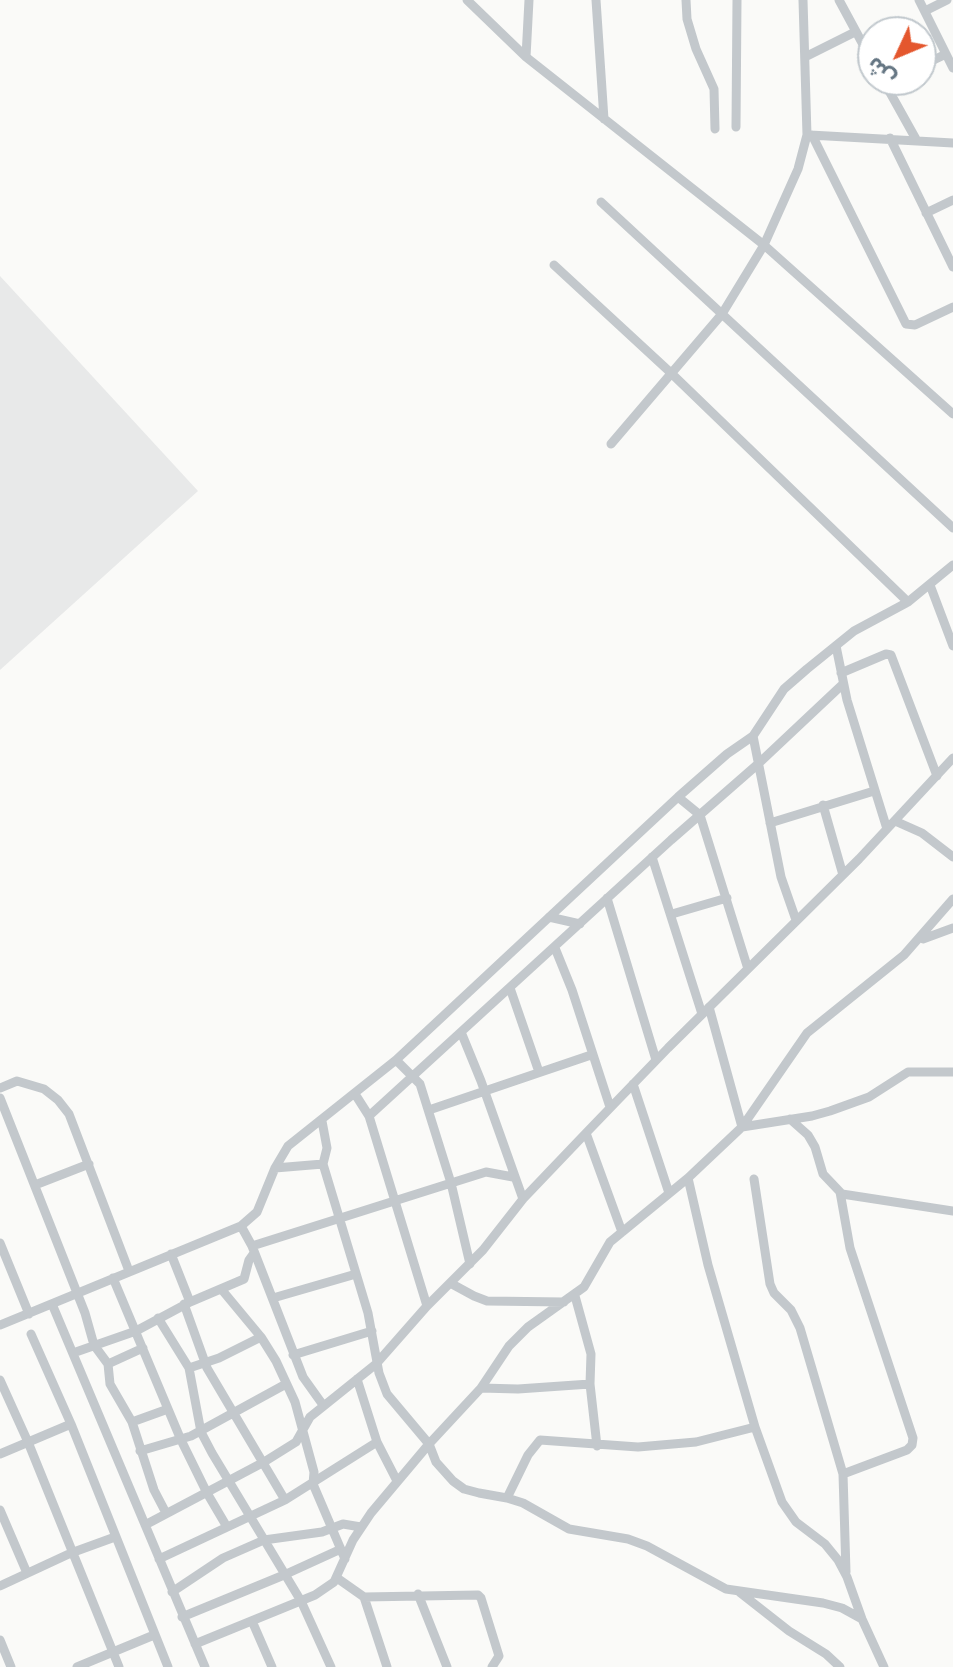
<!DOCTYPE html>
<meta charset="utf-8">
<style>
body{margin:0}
#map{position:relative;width:953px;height:1667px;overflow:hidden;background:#fafaf8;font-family:Figtree,"Noto Sans Arabic",sans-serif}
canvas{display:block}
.north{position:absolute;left:857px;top:16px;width:80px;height:80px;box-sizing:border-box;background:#fff;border:2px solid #c1c8cd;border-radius:50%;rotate:226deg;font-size:22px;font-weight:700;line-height:32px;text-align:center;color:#657683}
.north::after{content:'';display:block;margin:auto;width:28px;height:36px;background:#e4572e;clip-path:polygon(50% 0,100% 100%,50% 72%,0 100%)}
</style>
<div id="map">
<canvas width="953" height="1667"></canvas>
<div class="north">ش</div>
</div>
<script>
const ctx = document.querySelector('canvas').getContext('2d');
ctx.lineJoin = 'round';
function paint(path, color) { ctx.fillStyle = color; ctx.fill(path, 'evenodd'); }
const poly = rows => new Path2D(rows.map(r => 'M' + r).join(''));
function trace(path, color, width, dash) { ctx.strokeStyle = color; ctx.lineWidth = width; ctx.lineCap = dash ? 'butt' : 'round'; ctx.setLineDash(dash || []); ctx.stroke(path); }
paint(poly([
 [0,276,198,491,0,670]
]), '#e8e9e9');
trace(poly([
 [467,0,526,57,764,245,953,414],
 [596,0,604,119],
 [686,0,687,19,696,49,714,89,715,129],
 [839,0,873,63],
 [919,0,953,68],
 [925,11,947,0],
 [526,57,529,0],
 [805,57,855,32],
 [921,66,946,54],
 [883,80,917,141],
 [736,127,737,0],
 [810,135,953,143],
 [812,135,906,324,915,325,953,307],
 [890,138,953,267],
 [601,202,953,528],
 [926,213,953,200],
 [554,265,671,373,908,602],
 [611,444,722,314,764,245,798,169,807,135,803,0],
 [930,585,953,646],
 [836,646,847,700,887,829],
 [841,673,886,654,891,655,937,776],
 [753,736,781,877,796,920],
 [678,797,700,815,748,969],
 [823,805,843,875],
 [895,821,922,833,953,857],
 [770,823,874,791],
 [652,857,702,1014],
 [607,898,656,1060],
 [672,914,727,898],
 [549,917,580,924],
 [923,939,953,928],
 [555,948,572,990,610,1107],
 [510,988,539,1072],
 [709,1007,742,1127,812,1116,830,1111,869,1097,908,1072,953,1072],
 [461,1032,481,1081,523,1199],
 [396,1060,420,1084,451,1183,470,1264],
 [633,1084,669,1193],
 [0,1088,17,1081,44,1089,58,1100,69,1114,129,1271],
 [355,1094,369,1116,427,1306],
 [0,1098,85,1313,94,1345,108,1364,110,1384,132,1422,154,1490,166,1513],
 [429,1110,591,1055],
 [369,1116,671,840,758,764,843,684],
 [790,1119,808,1135,815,1147,823,1174,842,1194,953,1211],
 [322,1121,327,1148,323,1164,368,1313,379,1373,387,1394,429,1444,436,1462,453,1481,464,1489,479,1493,507,1498,523,1503,569,1529,628,1539,647,1546,726,1589,823,1603,842,1608,862,1619],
 [586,1133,622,1232],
 [275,1168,323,1164],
 [688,1178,708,1265,755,1427,782,1502,796,1522,825,1544,838,1560,847,1577,862,1619,884,1667],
 [754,1179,770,1284,774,1293,791,1310,800,1328,843,1474,846,1572],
 [35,1185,89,1164],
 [840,1192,850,1248,913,1438,912,1445,907,1450,843,1474],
 [241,1226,252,1246,303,1377,323,1405],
 [0,1243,29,1314],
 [252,1246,486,1172,513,1177],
 [171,1254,190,1302],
 [113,1278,181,1440,207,1493,227,1527],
 [452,1284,474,1296,487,1301,564,1302],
 [222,1290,261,1337,276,1361,295,1402,314,1472,313,1484,345,1559],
 [575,1296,591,1354,590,1384,597,1446],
 [273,1298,356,1274],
 [52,1304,205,1667],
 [184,1304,207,1368,285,1500],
 [158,1318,189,1368,201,1432,212,1453,301,1601,331,1667],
 [0,1325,241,1226,257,1212,275,1168,288,1146,396,1060,678,797,727,754,753,736,784,689,807,669,854,631,908,602,953,565],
 [31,1334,71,1424,168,1667],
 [73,1353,136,1331,190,1302,244,1279,249,1260,254,1253],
 [293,1355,372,1331],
 [108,1364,143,1348],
 [189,1368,219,1358,261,1337],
 [357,1379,377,1442,397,1481],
 [0,1380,28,1442,119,1667],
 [481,1388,518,1389,590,1384],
 [132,1422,168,1409],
 [140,1451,191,1436,286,1384],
 [0,1454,71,1424],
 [507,1498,528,1455,540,1440,638,1447,696,1442,755,1427],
 [0,1510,27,1573],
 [145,1525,264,1462,296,1442,310,1417,376,1364,427,1306,483,1250,523,1199,586,1133,668,1048,859,859,953,758],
 [159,1559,285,1500,377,1442],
 [337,1578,364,1597,387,1667],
 [0,1586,71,1553,115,1537],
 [738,1591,789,1631,826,1654,840,1667],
 [172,1592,223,1558,264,1540,322,1532,343,1524,361,1527],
 [418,1594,447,1667],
 [364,1597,478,1595,481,1598,499,1656,492,1667],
 [182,1617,284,1575,341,1549],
 [252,1621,272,1667],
 [0,1640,11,1667],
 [195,1644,315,1595,334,1582,353,1540,371,1513,429,1444,481,1388,509,1346,528,1327,584,1287,610,1242,688,1178,742,1127,807,1033,904,955,953,899],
 [77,1667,154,1635]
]), '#c3c8cc', 9);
</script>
